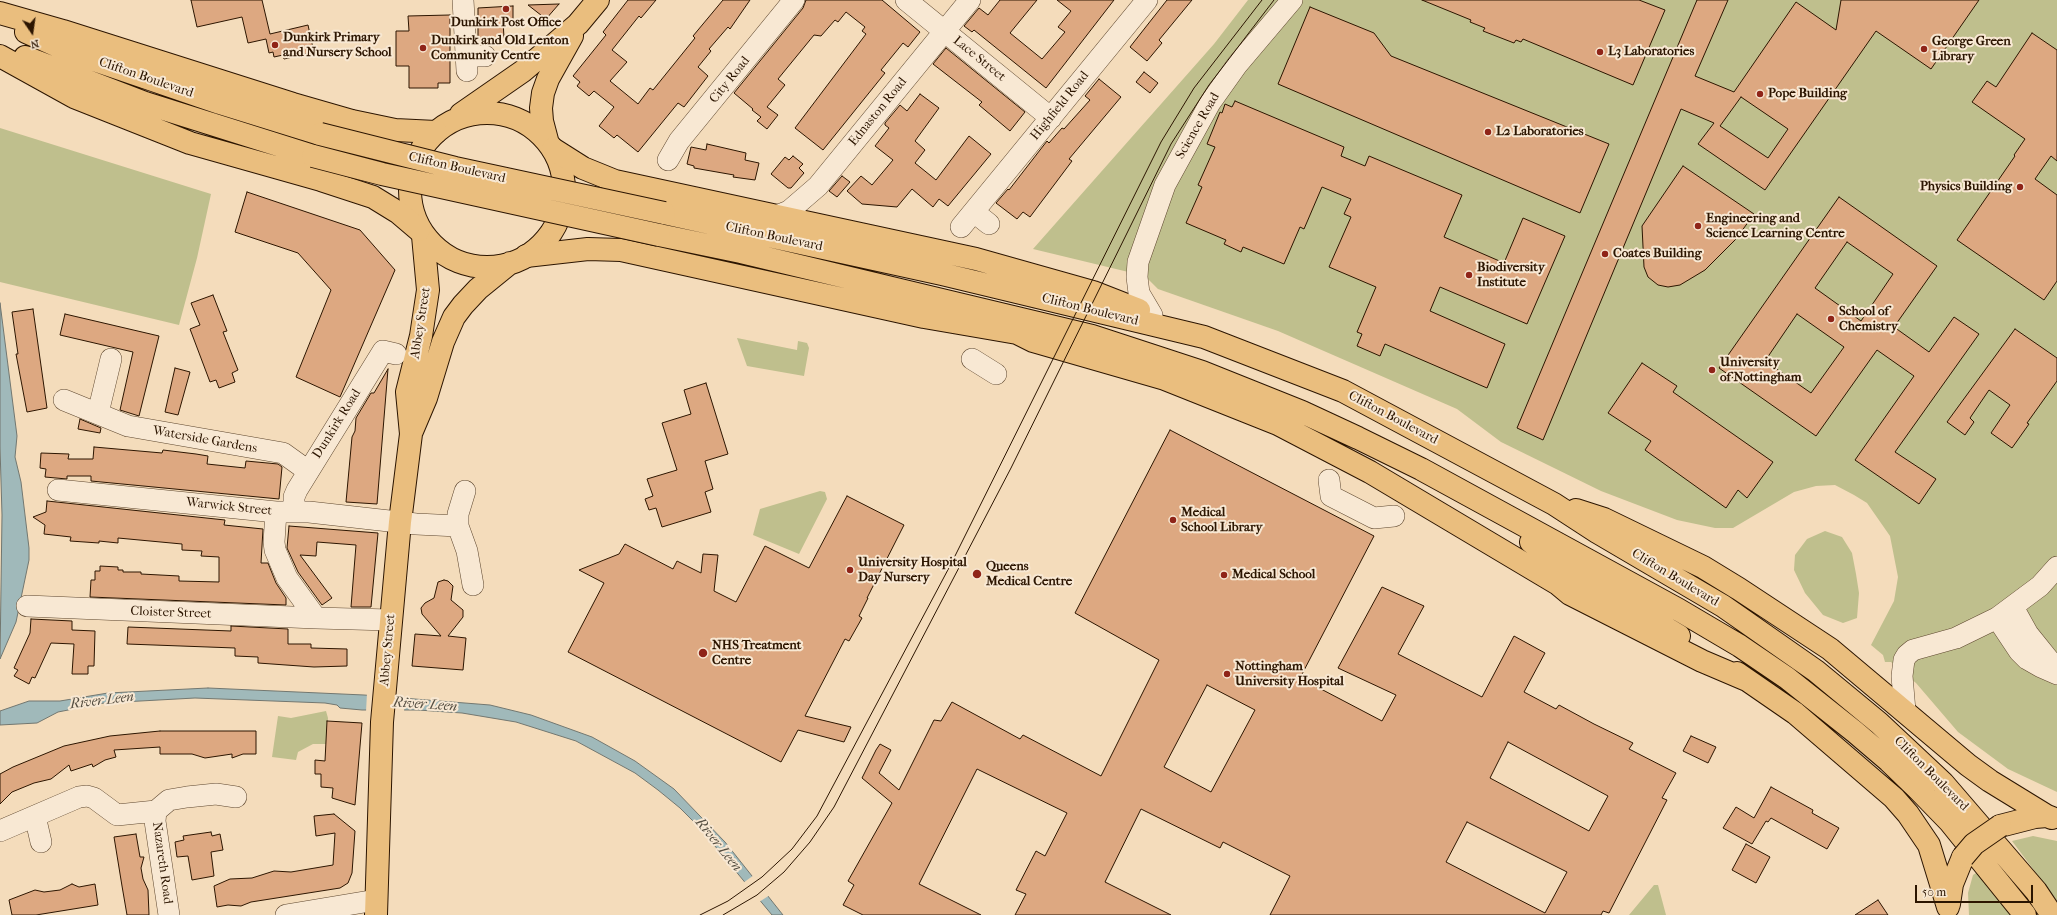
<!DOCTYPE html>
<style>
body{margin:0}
#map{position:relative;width:2057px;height:915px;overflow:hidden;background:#f4dcbb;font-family:"IM FELL French Canon",serif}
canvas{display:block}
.north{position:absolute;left:12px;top:12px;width:40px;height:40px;-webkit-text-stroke:3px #f8e8d3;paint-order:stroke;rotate:167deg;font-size:11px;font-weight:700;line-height:16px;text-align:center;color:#2c1500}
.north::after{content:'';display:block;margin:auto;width:14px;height:18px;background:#2c1500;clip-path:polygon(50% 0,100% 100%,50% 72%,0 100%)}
.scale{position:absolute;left:1915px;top:885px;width:118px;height:18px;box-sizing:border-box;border:2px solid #2c1500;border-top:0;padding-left:5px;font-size:12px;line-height:14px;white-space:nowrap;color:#2c1500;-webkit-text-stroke:3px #f8e8d3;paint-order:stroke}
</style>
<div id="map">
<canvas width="2057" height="915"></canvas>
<div class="north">N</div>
<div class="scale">50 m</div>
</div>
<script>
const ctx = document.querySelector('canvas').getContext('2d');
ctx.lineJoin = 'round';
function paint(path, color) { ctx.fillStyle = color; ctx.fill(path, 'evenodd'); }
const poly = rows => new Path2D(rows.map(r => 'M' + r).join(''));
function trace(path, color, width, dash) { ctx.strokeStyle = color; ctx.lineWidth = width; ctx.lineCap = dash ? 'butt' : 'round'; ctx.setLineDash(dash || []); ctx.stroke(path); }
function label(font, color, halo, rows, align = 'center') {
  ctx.font = font + ' "IM FELL French Canon",serif'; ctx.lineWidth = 4; ctx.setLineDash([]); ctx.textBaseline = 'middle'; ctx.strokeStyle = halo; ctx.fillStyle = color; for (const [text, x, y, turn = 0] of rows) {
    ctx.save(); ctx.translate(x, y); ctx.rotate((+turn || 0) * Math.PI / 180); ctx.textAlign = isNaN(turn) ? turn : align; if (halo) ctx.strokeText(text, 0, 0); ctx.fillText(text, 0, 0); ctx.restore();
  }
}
paint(poly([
 [1248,0,2057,0,2057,792,2008,769,1958,732,1916,683,1891,662,1885,662,1883,655,1871,645,1894,601,1898,577,1890,536,1867,503,1854,495,1835,485,1816,486,1794,492,1733,528,1715,528,1677,520,1601,491,1501,442,1457,409,1278,331,1158,289,1145,276,1033,249,1214,44],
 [0,128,211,194,197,258,179,325,0,282],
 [737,338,797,350,798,341,807,343,809,348,804,376,747,366],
 [820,491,825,492,827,499,799,554,753,535,760,509],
 [1825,531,1842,537,1852,553,1856,574,1859,593,1857,618,1843,623,1823,615,1805,593,1794,570,1795,555,1807,539],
 [326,711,328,718,326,744,313,744,298,752,296,760,272,757,278,716,291,718],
 [2033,836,2057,841,2057,901,2012,841],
 [1976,873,1982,878,2010,915,1969,915,1968,893,1973,875],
 [1654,885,1658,885,1666,915,1629,915]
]), '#bfbf8d');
const water = poly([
 [0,303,17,436,15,457,21,482,29,548,29,560,16,622,0,659,2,515,0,447,0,303],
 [208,688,364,695,490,705,531,715,592,737,635,761,674,789,725,842,783,915,772,915,700,828,680,808,658,790,635,773,576,741,516,722,462,713,418,710,362,710,340,708,337,705,325,703,195,698,104,703,58,712,37,723,0,725,0,711,29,701,60,701,108,693,208,688]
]);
paint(water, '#a0b9ba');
trace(water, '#727770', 1);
paint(poly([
 [367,693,405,696,404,712,366,712],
 [754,875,770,895,759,902,743,883]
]), '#f4dcbb');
const building = poly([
 [191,0,262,0,270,34,308,25,313,48,309,49,310,53,284,59,283,55,274,57,273,52,269,53,266,39,248,43,242,17,197,27,191,0],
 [628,0,656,0,641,18,639,16,612,50,627,62,610,81,638,104,650,88,653,90,695,38,693,36,723,0,750,0,730,29,728,27,709,49,711,51,698,67,708,76,684,107,678,103,638,152,617,135,614,138,599,126,614,107,594,91,589,96,577,86,580,82,573,76,606,35,603,32,628,0],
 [806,0,882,0,920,32,908,47,903,43,881,70,885,73,823,150,795,128,866,34,862,31,865,27,846,12,838,22,835,20,821,36,814,35,778,79,785,85,767,107,778,115,767,129,757,121,761,117,752,110,753,109,734,93,803,8,806,0],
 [1000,0,1037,0,1010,33,1042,59,1065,32,1058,27,1071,11,1057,0,1114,0,1046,88,974,30,972,32,964,26,979,8,988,15,1000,0],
 [1167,0,1192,0,1159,40,1162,43,1147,61,1130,47,1167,0],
 [1422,0,1639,0,1665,10,1633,85,1523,39,1521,42,1516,40,1514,43,1483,31,1485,28,1470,22,1471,20,1422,0],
 [1697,0,1728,0,1695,76,1734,92,1796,2,1836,30,1841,0,1979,0,1931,69,1876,31,1765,190,1698,144,1714,123,1681,109,1543,440,1517,428,1697,0],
 [1741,97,1788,129,1768,158,1720,126,1741,97],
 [559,4,546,19,528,5,559,4],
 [513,6,513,20,503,20,504,38,478,39,478,8,513,6],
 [1310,7,1374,33,1391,56,1609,144,1580,213,1278,84,1310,7],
 [450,15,450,83,438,83,438,88,409,88,409,66,396,66,396,31,409,31,408,16,450,15],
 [2032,33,2057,50,2057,161,2051,156,2035,179,2057,195,2057,281,2044,300,1957,240,2015,156,2014,155,2025,139,1972,102,1987,81,1996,87,2032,33],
 [946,48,1025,112,1010,131,979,105,982,102,933,64,946,48],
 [1144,72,1158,83,1150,93,1136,82,1144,72],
 [1099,79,1121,97,1069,159,1072,161,1030,217,1023,212,1017,219,996,203,1008,189,1009,190,1047,141,1049,143,1062,128,1064,129,1090,100,1085,96,1099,79],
 [920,94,939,108,915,141,925,150,915,163,936,180,969,136,991,154,948,206,939,199,933,207,912,189,897,207,862,204,847,191,861,176,872,185,893,160,875,146,889,128,885,125,885,123,900,105,907,111,920,94],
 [1235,101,1344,147,1341,156,1365,166,1369,156,1462,195,1444,237,1504,263,1523,218,1565,236,1527,324,1440,287,1430,311,1505,344,1487,388,1385,344,1380,356,1357,346,1362,334,1357,332,1376,287,1329,267,1351,217,1344,214,1351,199,1322,187,1304,229,1300,227,1284,264,1243,247,1241,252,1224,244,1226,240,1186,223,1202,187,1198,185,1215,147,1207,144,1220,112,1222,113,1225,104,1232,107,1235,101],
 [707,144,746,153,745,160,759,163,755,180,733,177,734,175,694,168,694,166,687,164,691,147,706,150,707,144],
 [793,156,803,164,799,168,804,173,791,188,788,188,771,174,785,157,789,160,793,156],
 [1683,166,1754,214,1736,239,1705,270,1680,285,1668,287,1658,285,1648,277,1644,267,1642,226,1683,166],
 [842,176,850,182,837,197,829,191,842,176],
 [247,192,360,230,395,270,340,397,296,377,331,290,298,253,235,232,247,192],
 [1839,197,1937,266,1894,327,1929,352,1954,317,1979,334,1895,452,1936,479,1919,504,1855,460,1914,376,1877,350,1816,436,1719,368,1839,197],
 [1847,242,1893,274,1861,321,1815,288,1847,242],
 [1797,314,1844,347,1811,393,1765,361,1797,314],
 [213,295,227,331,223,332,238,370,232,373,235,382,219,388,216,380,210,382,190,329,200,325,191,303,213,295],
 [33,309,47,408,27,412,16,354,18,354,12,312,33,309],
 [65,314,159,336,139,416,120,410,133,352,60,335,65,314],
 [2015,329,2057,358,2057,381,2027,423,2029,424,2012,448,1991,433,2010,405,1989,390,1970,418,1974,422,1965,435,1947,422,2015,329],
 [1642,363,1677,386,1673,392,1773,462,1747,498,1738,490,1726,508,1645,450,1651,441,1608,413,1642,363],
 [175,368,190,372,178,415,165,412,175,368],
 [388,369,377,504,346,502,352,437,355,431,356,418,371,393,374,393,388,369],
 [706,383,728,454,705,461,713,489,705,492,711,512,662,527,656,508,649,510,645,499,653,496,647,479,677,470,662,423,691,414,684,390,706,383],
 [80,419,101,428,100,433,78,429,80,419],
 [1170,430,1374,536,1300,678,1382,721,1396,695,1338,668,1382,587,1424,606,1398,654,1482,697,1514,636,1545,653,1524,692,1556,709,1559,705,1594,724,1633,743,1629,749,1676,773,1662,798,1667,800,1609,913,1603,911,1601,915,1270,915,1290,876,1223,842,1220,848,1141,809,1105,882,1171,915,1015,915,1026,894,1016,890,1036,851,1045,856,1067,813,977,769,919,884,981,915,863,915,843,905,854,885,848,881,892,803,862,778,876,750,880,744,891,750,879,773,899,790,934,720,941,721,952,702,1020,739,1023,735,1101,776,1159,660,1075,613,1170,430],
 [1207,685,1255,710,1211,792,1164,767,1207,685],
 [1508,742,1608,796,1589,831,1490,778,1508,742],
 [1467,822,1567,872,1545,913,1446,862,1467,822],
 [94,447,162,453,163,450,196,454,208,456,207,464,245,468,246,461,278,464,282,467,279,499,91,481,91,476,67,476,67,479,45,477,46,469,40,468,41,453,69,454,68,459,93,459,94,447],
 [847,496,904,525,867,598,868,598,859,616,862,618,849,641,845,639,805,716,851,727,844,742,798,730,781,762,568,652,604,583,579,570,619,554,625,544,673,569,677,561,701,573,703,554,718,555,714,591,736,602,765,546,809,568,847,496],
 [47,501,225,520,224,525,263,529,261,563,268,563,276,583,286,598,286,605,90,597,91,580,95,580,95,571,100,571,100,566,118,567,118,570,123,570,123,572,141,572,141,574,179,576,179,581,219,582,219,557,201,556,202,551,182,550,182,544,118,538,118,543,99,541,99,543,70,541,71,537,44,534,45,525,33,517,46,512,47,501],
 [289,526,378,533,371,607,351,607,356,545,317,542,316,556,300,555,332,598,322,605,298,572,287,548,289,526],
 [444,580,448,581,453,586,451,600,463,610,463,617,448,636,466,638,463,670,412,666,415,634,441,636,422,614,421,608,425,603,434,598,438,582,444,580],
 [31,619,72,621,72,630,95,631,94,666,88,666,88,674,72,674,74,644,51,643,35,678,32,677,29,684,14,676,18,670,14,668,30,633,31,619],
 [231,626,288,629,288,644,311,644,311,648,347,649,347,666,314,667,258,663,258,657,235,656,235,648,127,644,128,627,231,631,231,626],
 [327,721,362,723,355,805,332,798,333,788,321,787,321,774,315,774,315,760,325,761,327,721],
 [160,731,256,731,256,754,243,754,232,758,232,754,205,758,192,754,160,754,160,747,114,750,116,757,105,760,93,767,92,764,71,771,69,765,51,779,34,783,12,792,0,804,0,774,13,767,64,746,110,736,160,731],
 [1691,736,1716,747,1708,763,1683,751,1691,736],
 [1771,787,1813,810,1812,813,1839,828,1827,849,1771,818,1768,822,1766,821,1752,844,1723,828,1736,807,1754,818,1771,787],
 [334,814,355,831,352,873,348,883,340,888,251,902,241,906,228,905,217,907,214,886,230,879,252,878,274,871,291,872,333,865,335,833,316,836,314,816,334,814],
 [211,832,212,836,220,834,223,850,211,852,214,876,192,880,188,856,177,857,175,842,184,840,183,836,211,832],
 [136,834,140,857,144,857,141,868,143,879,148,890,149,915,127,915,122,886,114,837,136,834],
 [1746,844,1770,857,1756,883,1732,870,1746,844],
 [72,884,79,887,95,884,98,905,36,915,12,915,9,900,35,890,44,892,60,890,72,884],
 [1878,900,1888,915,1855,915,1878,900]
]);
paint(building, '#dda881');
trace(building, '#2c1500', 1);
const minor = poly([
 [463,0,467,71],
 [906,0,1051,118],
 [466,56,485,56],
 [668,160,679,141,794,0],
 [974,212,989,224],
 [779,215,789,211,818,186,970,0],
 [961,227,1147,0],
 [1152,315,1139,293,1137,277,1138,262,1165,185,1210,103,1237,65,1292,0],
 [972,359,996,374],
 [64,400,128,426,283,453,308,471],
 [98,413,111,359],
 [1329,480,1331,496,1374,518,1394,516],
 [58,490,276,512,309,512,416,524,458,526],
 [465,491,458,514,458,526,467,551,473,585],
 [276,512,274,542,275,550,287,578,316,618,390,620],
 [294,512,294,497,297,490,383,351,396,354],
 [27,606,316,618],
 [2013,607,2028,634,2057,670],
 [1997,618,2019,651,2027,659,2041,667,2057,674],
 [1905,711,1902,676,1904,660,1907,655,1913,650,1956,638,1997,618,2040,586,2057,567],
 [156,811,155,821,169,915],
 [35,816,41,842],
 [0,831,79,797,87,796,94,798,117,815,156,811,169,800,187,797,216,794,236,797],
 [286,915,376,900]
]);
const major = poly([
 '410 190a77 77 0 1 1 154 0a77 77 0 1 1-154 0Z',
 [461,114,523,71,578,24,598,0],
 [547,140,542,121,541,108,543,93,548,79,572,36],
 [412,431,426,398,443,342,454,317,463,305,478,289,510,263],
 [376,915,382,722,400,522,411,434,407,392,421,336,428,290,423,236]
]);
const highway = poly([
 [0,13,63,31,293,104,352,121,395,130,436,132],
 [26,32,71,52,220,103,320,134],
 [0,56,74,97,190,143,321,180,373,197,399,213,419,230],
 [25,57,145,103,313,156],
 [553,149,583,168,615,181,976,259,1093,292,1139,310],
 [664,213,942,274,1204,337,1343,391,1554,504,1597,532,1723,606,1816,671,1879,723,1943,783,2036,891,2052,915],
 [659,235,741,252,1092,336,1202,372,1302,412,1358,438,1421,469,1679,610,1740,646,1787,678,1855,732,1889,761,1917,788,1950,822,2025,915],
 [526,256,588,249,621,250,924,317,1017,333,1031,334],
 [1017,333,1033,341,1165,379,1278,424,1370,472,1558,584,1570,594,1702,661,1749,681],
 [1576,510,1604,519,1703,567,1739,589,1830,649,1968,765,1990,781,2047,816],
 [1531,542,1562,565,1679,636],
 [1737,673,1795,713,1894,798,1908,814,1929,845,1948,907],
 [2000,826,2035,817,2047,816,2052,818],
 [1949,904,1952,884,1963,857]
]);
trace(minor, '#5e472f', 22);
trace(major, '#2c1500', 24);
trace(highway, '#2c1500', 24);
trace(minor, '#f8e8d3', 21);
trace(major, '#eabe7e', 22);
trace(highway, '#eabe7e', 22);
trace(poly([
 [700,915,728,901,762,877,792,849,817,816,951,564,1161,142,1194,88,1262,0],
 [723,915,757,895,784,872,810,842,834,807,1011,468,1171,144,1209,85,1274,0]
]), '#2c1500', 1);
const highwayBridge = poly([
 [320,134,455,168,664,213],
 [313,156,382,174,659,235],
 [1963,857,1974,844,2000,826]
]);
trace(highwayBridge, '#2c1500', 24, []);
trace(highwayBridge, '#eabe7e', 22);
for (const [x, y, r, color] of [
 [506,9,4,"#8f2418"],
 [275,45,4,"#8f2418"],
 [423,48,4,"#8f2418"],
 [1924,49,4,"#8f2418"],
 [1600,52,4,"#8f2418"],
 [1760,94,4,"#8f2418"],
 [1488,132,4,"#8f2418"],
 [2020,187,4,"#8f2418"],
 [1698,226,4,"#8f2418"],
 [1605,254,4,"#8f2418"],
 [1469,275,4,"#8f2418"],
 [1831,319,4,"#8f2418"],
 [1712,370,4,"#8f2418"],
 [1173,520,4,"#8f2418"],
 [850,570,4,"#8f2418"],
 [977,574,5,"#8f2418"],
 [1224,575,4,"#8f2418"],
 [703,653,5,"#8f2418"],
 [1227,674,4,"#8f2418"]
]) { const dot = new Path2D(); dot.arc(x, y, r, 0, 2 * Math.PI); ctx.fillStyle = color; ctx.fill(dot); trace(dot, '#f8e8d3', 1.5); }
label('bold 13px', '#2c1500', '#f8e8d3', [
 ["Dunkirk Post Office",506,23,"center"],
 ["Dunkirk Primary",283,38],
 ["and Nursery School",283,53],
 ["Dunkirk and Old Lenton",431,41],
 ["Community Centre",431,56],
 ["George Green",1932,42],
 ["Library",1932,57],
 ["L3 Laboratories",1608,52],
 ["Pope Building",1768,94],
 ["L2 Laboratories",1496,132],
 ["Physics Building",2012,187,"right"],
 ["Engineering and",1706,219],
 ["Science Learning Centre",1706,234],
 ["Coates Building",1613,254],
 ["Biodiversity",1477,268],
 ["Institute",1477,283],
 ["School of",1839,312],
 ["Chemistry",1839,327],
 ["University",1720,363],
 ["of Nottingham",1720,378],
 ["Medical",1181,513],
 ["School Library",1181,528],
 ["University Hospital",858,563],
 ["Day Nursery",858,578],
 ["Queens",986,567],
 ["Medical Centre",986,582],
 ["Medical School",1232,575],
 ["NHS Treatment",712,646],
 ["Centre",712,661],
 ["Nottingham",1235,667],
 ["University Hospital",1235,682]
], 'left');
label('13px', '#2c1500', '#f8e8d3', [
 ["Lace Street",979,59,39],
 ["Clifton Boulevard",146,78,19],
 ["City Road",730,80,-51],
 ["Highfield Road",1060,106,-51],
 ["Ednaston Road",878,112,-51],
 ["Science Road",1198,126,-60],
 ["Clifton Boulevard",457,168,13],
 ["Clifton Boulevard",774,237,12],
 ["Clifton Boulevard",1090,310,14],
 ["Abbey Street",421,323,-81],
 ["Clifton Boulevard",1393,418,28],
 ["Dunkirk Road",337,424,-58],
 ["Waterside Gardens",205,440,10],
 ["Warwick Street",229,507,6],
 ["Clifton Boulevard",1675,578,31],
 ["Cloister Street",171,613,2],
 ["Abbey Street",388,650,-85],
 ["Clifton Boulevard",1931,774,45],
 ["Nazareth Road",162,863,82]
]);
label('italic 14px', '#554e41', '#f8e8d3', [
 ["River Leen",102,701,-7],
 ["River Leen",425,705,4],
 ["River Leen",718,845,51]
]);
</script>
